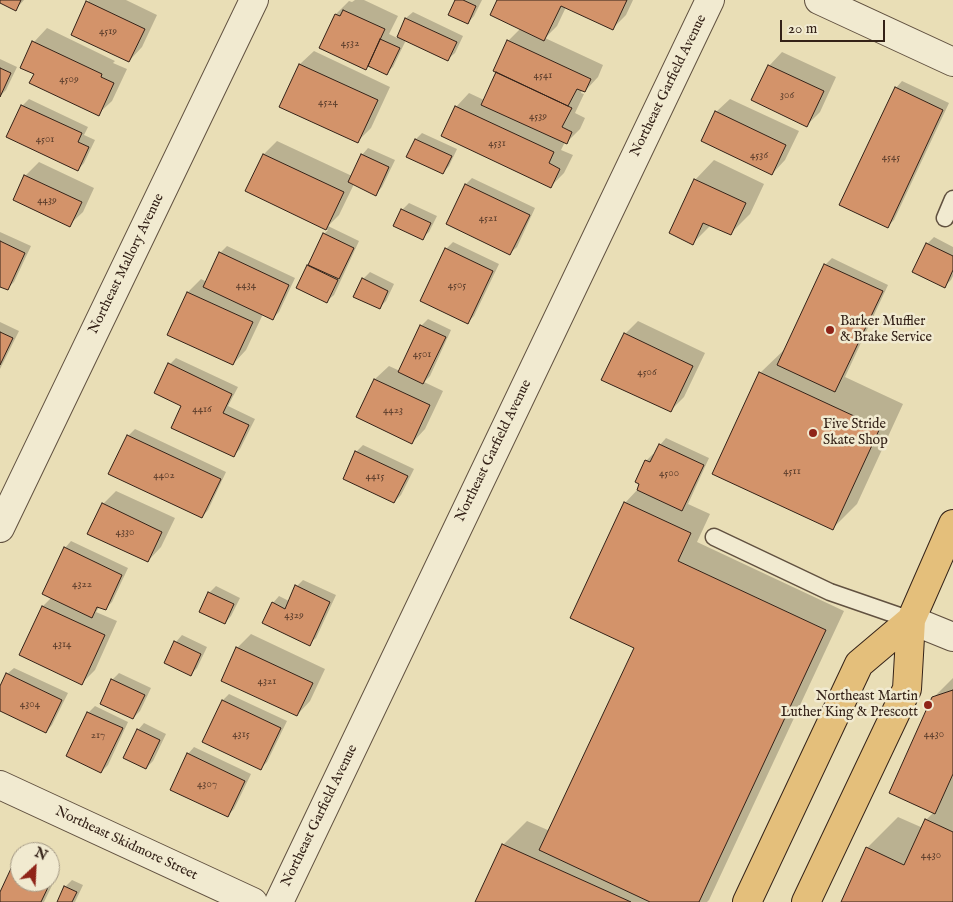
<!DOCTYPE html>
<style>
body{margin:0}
#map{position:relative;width:953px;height:902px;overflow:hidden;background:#e9deb6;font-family:"IM FELL English",serif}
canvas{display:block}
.north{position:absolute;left:10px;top:842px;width:50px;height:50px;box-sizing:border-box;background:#f1ead0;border:1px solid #a59a86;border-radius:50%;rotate:25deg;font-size:14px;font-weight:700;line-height:20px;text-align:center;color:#342218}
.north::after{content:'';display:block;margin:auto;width:18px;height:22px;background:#8f2418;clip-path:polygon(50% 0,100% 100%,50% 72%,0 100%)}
.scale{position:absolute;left:780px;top:20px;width:105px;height:22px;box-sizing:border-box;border:2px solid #342218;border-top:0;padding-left:6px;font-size:15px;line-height:18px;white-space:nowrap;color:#342218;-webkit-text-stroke:4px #f1ead0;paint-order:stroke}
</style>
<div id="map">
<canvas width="953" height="902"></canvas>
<div class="north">N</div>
<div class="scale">20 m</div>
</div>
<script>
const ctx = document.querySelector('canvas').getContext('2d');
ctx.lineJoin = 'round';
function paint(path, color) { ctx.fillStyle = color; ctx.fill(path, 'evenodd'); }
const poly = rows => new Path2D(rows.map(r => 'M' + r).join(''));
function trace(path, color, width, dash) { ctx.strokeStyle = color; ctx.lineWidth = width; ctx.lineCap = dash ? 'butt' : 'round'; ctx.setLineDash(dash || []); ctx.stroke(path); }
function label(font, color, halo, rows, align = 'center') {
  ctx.font = font + ' "IM FELL English",serif'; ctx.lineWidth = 5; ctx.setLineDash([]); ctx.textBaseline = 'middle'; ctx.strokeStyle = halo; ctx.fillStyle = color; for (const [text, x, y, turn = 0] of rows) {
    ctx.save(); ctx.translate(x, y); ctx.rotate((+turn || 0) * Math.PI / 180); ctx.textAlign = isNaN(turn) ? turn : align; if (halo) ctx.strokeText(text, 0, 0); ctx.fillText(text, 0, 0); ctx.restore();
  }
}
paint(poly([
 [0,0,24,0,16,9,0,2],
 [89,0,126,0,157,15,142,47,129,61,72,34],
 [355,0,364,0,398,16,389,34,397,38,406,18,413,12,463,36,455,53,448,59,406,40,393,67,386,73,369,65,366,68,320,47,336,14,349,1,352,2],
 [457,0,482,0,474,16,468,23],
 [498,0,633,0,626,15,613,28,566,7,557,26,545,38,603,65,598,77,585,91,582,90,581,93,584,94,575,113,585,118,580,129,566,143,565,142,561,150,573,155,564,173,551,186,456,107,469,93,484,100,497,72,508,41,520,29],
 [47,28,115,61,113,63,127,69,112,101,98,114,35,74,34,42],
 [314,51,390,87,371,128,357,142,280,106,300,64],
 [782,52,836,77,820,112,807,125,769,66],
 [0,59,17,67,6,90,0,96],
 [902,81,949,103,894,220,888,226,896,88],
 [29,99,88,127,84,135,95,140,84,163,78,170,22,106],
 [730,99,799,131,785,160,772,174,716,112],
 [422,133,457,149,449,166,443,173,408,156,416,139],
 [277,141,352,176,362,155,368,148,395,160,382,187,376,194,354,184,339,215,328,226,359,241,334,295,327,301,308,266,324,234,328,230,246,191,264,154],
 [714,160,764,184,750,214,730,234,711,225,693,243,695,180],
 [39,162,94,188,83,212,69,225,25,176],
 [472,178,535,208,517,247,510,253,466,184],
 [409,203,437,216,429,232,422,238,402,210],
 [0,232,31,246,14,282,7,289,0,285],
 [934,237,953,247,953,276,951,280,945,286,927,244],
 [453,242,499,264,474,316,468,322,446,249],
 [227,246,295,278,279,312,273,318,263,314,246,350,233,364,188,292,201,279,207,282,220,253],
 [832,258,888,285,845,377,903,404,857,504,833,528,760,373,785,349,786,349,825,265],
 [370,272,394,284,386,301,379,308,363,279],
 [428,319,451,330,430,376,424,382,443,391,425,429,412,443,357,417,375,379,389,366,400,371,421,326],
 [638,321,705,353,684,397,670,411,625,334],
 [0,322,19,331,0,369],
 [176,358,238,387,228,406,255,419,240,449,233,456,183,405,170,364],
 [135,429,226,472,208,510,202,517,128,436],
 [666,438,709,458,688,504,710,514,697,542,844,611,709,900,707,902,477,902,503,845,527,821,550,831,635,648,625,503,638,489,646,461,653,454,655,455,660,445],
 [363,445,414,469,401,495,394,502,356,452],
 [116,491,175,518,161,547,148,561,103,504],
 [71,541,128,568,112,602,105,609,100,606,96,612,117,621,95,670,82,683,21,655,43,606,52,597,65,548],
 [303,580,336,595,316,638,309,644,273,603,279,596,289,601,297,586],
 [216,586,240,598,231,616,225,623,209,593],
 [251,634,325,669,310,701,297,715,222,680,237,648],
 [182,635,207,647,197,668,191,674,176,642],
 [14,668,68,693,52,725,46,732,0,710,0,689,7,674],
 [119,673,151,688,140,711,133,718,112,680],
 [953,678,953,902,842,902,867,848,898,817,923,828,926,820,934,812,933,698],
 [229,694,287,721,267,762,261,768,223,700],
 [95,706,128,722,108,765,101,772,88,713],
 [144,723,166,734,153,761,146,768,138,730],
 [194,747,251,774,234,809,228,815,188,754],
 [20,858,20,882,50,882,50,869,58,873,44,902,0,902,0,895,15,862],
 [72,880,83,885,75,902,58,902,65,887]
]), '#0003');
const building = poly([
 [0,0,21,0,16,11,0,3,0,0],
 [455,0,463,0,476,6,468,24,448,15,455,0],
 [497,0,627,0,613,30,561,6,544,41,490,15,497,0],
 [86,1,145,29,129,62,71,35,86,1],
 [343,10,385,29,366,70,319,48,335,14,340,16,343,10],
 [405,18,457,42,448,61,397,37,405,18],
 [380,39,400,48,387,75,368,66,380,39],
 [507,40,591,79,585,92,577,89,568,106,493,71,507,40],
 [32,41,102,74,101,77,114,83,99,116,29,83,34,74,20,68,32,41],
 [299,64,378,100,358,143,279,107,299,64],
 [768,65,824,91,807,127,751,100,768,65],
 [0,68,11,73,0,97,0,68],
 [496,72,572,108,562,127,572,132,567,144,481,105,496,72],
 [895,87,943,110,888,228,839,205,895,87],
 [21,105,82,133,78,142,89,147,78,171,6,137,21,105],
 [455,106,554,152,549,163,560,169,551,188,441,136,455,106],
 [715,111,786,145,772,175,701,141,715,111],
 [415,139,452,156,443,174,406,157,415,139],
 [263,154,344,192,326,230,245,191,263,154],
 [361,154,389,167,376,196,348,182,361,154],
 [24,175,82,202,70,227,13,200,24,175],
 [694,179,746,203,731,235,703,223,693,245,669,233,694,179],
 [465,184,530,215,510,255,446,224,465,184],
 [401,209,431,223,423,240,393,226,401,209],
 [323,233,354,248,339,279,308,265,323,233],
 [0,241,25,253,8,290,0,287,0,241],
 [926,243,953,256,953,270,945,288,912,272,926,243],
 [445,248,493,271,468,324,420,301,445,248],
 [219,252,289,285,273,320,203,287,219,252],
 [824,264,883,291,835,392,777,365,824,264],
 [307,265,338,280,327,303,296,288,307,265],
 [362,278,388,291,380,309,353,297,362,278],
 [187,292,253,322,233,365,167,335,187,292],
 [420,325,446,337,423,384,398,372,420,325],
 [0,332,13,338,0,365,0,332],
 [624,333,693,366,671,412,601,380,624,333],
 [168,363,232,394,223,413,249,425,234,457,171,428,181,406,154,393,168,363],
 [759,372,880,428,833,530,712,474,759,372],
 [374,379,430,405,412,444,356,417,374,379],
 [127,435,221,479,202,518,108,474,127,435],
 [659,444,704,465,682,511,637,490,639,484,635,482,645,460,650,462,659,444],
 [355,451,408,476,394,503,343,479,355,451],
 [624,502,691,533,678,561,826,630,699,902,650,902,539,850,634,648,570,618,624,502],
 [102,503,162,532,148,562,87,534,102,503],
 [64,547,122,575,106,610,97,607,92,618,42,594,64,547],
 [295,585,330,602,310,646,262,623,272,602,285,609,295,585],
 [208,592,234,604,225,624,199,612,208,592],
 [42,606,105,635,82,685,19,655,42,606],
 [174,641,201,654,191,676,164,663,174,641],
 [236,647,313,683,297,716,221,681,236,647],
 [6,673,62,700,46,733,0,711,0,686,6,673],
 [111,679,145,695,133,719,100,704,111,679],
 [953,690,953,774,935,814,889,793,932,697,953,690],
 [222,700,281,728,261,770,202,742,222,700],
 [87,712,123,728,101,773,66,756,87,712],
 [137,729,160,740,146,769,123,758,137,729],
 [187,753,245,781,228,817,170,790,187,753],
 [925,819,953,832,953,902,841,902,866,847,904,865,925,819],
 [502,844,631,902,475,902,502,844],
 [14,862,20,865,20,882,50,882,50,879,52,879,41,902,0,902,0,892,14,862],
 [64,886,77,892,72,902,57,902,64,886]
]);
paint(building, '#d3936a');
trace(building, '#342218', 1);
const service = poly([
 [945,218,953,199],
 [714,537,830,592,911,620]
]);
const minor = poly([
 [819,0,953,62],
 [0,528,254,0],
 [279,902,710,0]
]);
const tertiary = poly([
 [911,620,953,637],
 [0,785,253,902]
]);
const primary = poly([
 [747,902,859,664,911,620],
 [806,902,907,689,911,620,953,524]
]);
trace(service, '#615140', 19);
trace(minor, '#615140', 30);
trace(tertiary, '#615140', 30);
trace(primary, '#342218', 30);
trace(service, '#f1ead0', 16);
trace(minor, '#f1ead0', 28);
trace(tertiary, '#f1ead0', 28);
trace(primary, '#e4bf7b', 28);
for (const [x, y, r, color] of [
 [830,330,5,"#8f2418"],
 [813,433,5,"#8f2418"],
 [928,705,5,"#8f2418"]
]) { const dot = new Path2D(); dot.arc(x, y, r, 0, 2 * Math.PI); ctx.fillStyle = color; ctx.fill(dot); trace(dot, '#f1ead0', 2); }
label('11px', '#5c3e2c', null, [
 ["4519",108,32],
 ["4532",350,44],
 ["4541",543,76],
 ["4509",69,80],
 ["306",787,96],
 ["4524",328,103],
 ["4539",538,117],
 ["4501",45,140],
 ["4531",497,144],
 ["4536",759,156],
 ["4545",891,158],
 ["4439",47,201],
 ["4521",488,219],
 ["4434",246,286],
 ["4505",457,286],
 ["4501",422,355],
 ["4506",647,373],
 ["4416",202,410],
 ["4423",393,411],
 ["4511",792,472],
 ["4500",669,474],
 ["4402",164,476],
 ["4415",375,477],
 ["4330",125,533],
 ["4322",82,585],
 ["4329",294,616],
 ["4314",62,645],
 ["4321",267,682],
 ["4304",30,705],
 ["4315",241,735],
 ["4430",934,735],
 ["217",98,736],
 ["4307",207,785],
 ["4430",931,856]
]);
label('14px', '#342218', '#f1ead0', [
 ["Northeast Garfield Avenue",669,86,-64],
 ["Northeast Mallory Avenue",127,264,-64],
 ["Northeast Garfield Avenue",494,451,-64],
 ["Northeast Garfield Avenue",320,816,-64],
 ["Northeast Skidmore Street",126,844,25]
]);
label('14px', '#342218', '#f1ead0', [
 ["Barker Muffler",840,322],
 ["& Brake Service",840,338],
 ["Five Stride",823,425],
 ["Skate Shop",823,441],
 ["Northeast Martin",918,697,"right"],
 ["Luther King & Prescott",918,713,"right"]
], 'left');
</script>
